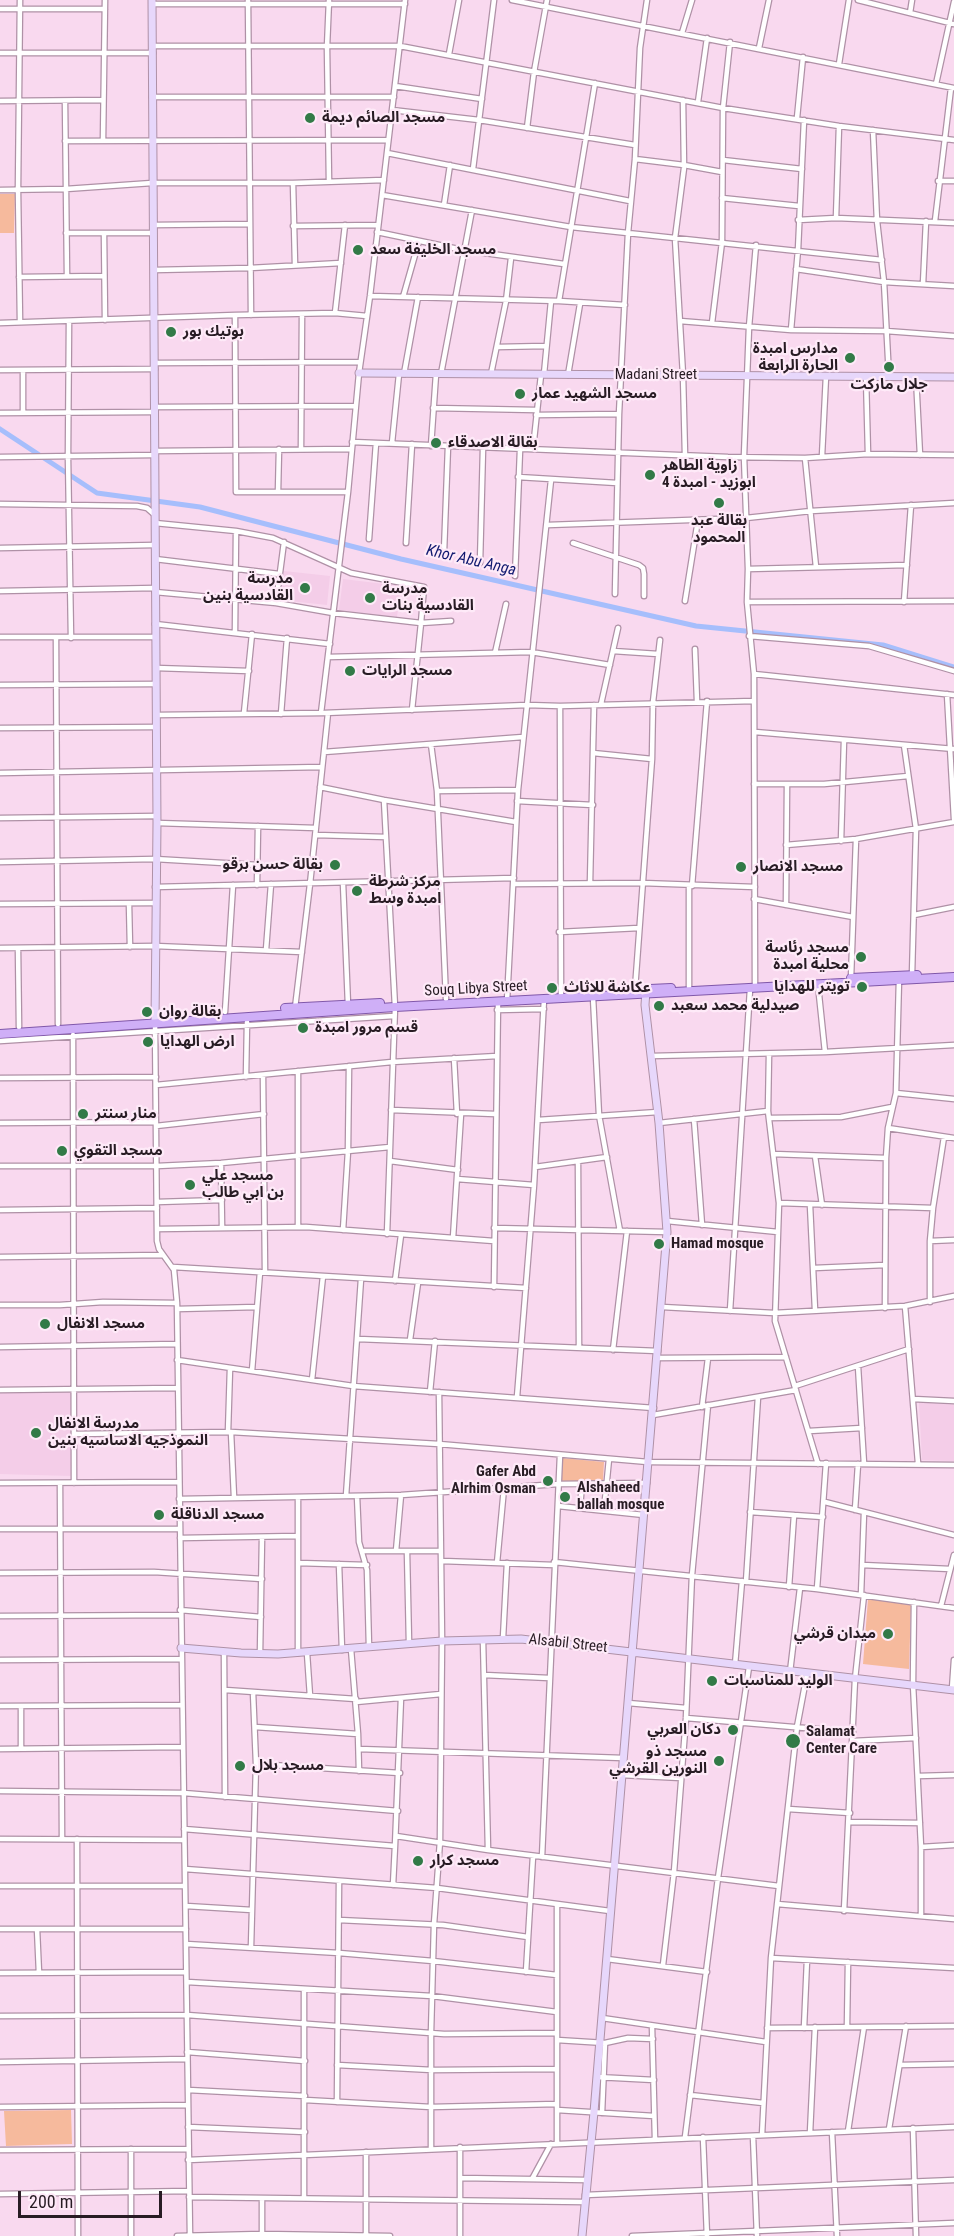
<!DOCTYPE html>
<meta charset="utf-8">
<style>
body{margin:0}
#map{position:relative;width:954px;height:2236px;overflow:hidden;background:#f9d9ef;font-family:"Roboto Condensed",sans-serif}
canvas{display:block}
.scale{position:absolute;left:18px;top:2191px;width:144px;height:27px;box-sizing:border-box;border:3px solid #281c24;border-top:0;padding-left:8px;font-size:18px;line-height:21px;white-space:nowrap;color:#281c24;-webkit-text-stroke:4px #feeaf8;paint-order:stroke}
</style>
<div id="map">
<canvas width="954" height="2236"></canvas>
<div class="scale">200 m</div>
</div>
<script>
const ctx = document.querySelector('canvas').getContext('2d');
ctx.lineJoin = 'round';
function paint(path, color) { ctx.fillStyle = color; ctx.fill(path, 'evenodd'); }
const poly = rows => new Path2D(rows.map(r => 'M' + r).join(''));
function trace(path, color, width, dash) { ctx.strokeStyle = color; ctx.lineWidth = width; ctx.lineCap = dash ? 'butt' : 'round'; ctx.setLineDash(dash || []); ctx.stroke(path); }
function label(font, color, halo, rows, align = 'center') {
  ctx.font = font + ' "Roboto Condensed","Noto Sans Arabic",sans-serif'; ctx.lineWidth = 4.5; ctx.setLineDash([]); ctx.textBaseline = 'middle'; ctx.strokeStyle = halo; ctx.fillStyle = color; for (const [text, x, y, turn = 0] of rows) {
    ctx.save(); ctx.translate(x, y); ctx.rotate((+turn || 0) * Math.PI / 180); ctx.textAlign = isNaN(turn) ? turn : align; if (halo) ctx.strokeText(text, 0, 0); ctx.fillText(text, 0, 0); ctx.restore();
  }
}
paint(poly([
 [284,571,330,576,327,605,280,600],
 [343,579,401,586,397,617,339,610],
 [72,1391,72,1476,0,1474,0,1392],
 [919,1402,954,1405,954,1461,922,1460]
]), '#f4cde8');
paint(poly([
 [0,194,15,194,14,233,0,233],
 [562,1458,604,1462,603,1481,561,1481],
 [868,1599,911,1604,909,1669,863,1664],
 [71,2110,72,2144,6,2146,4,2111]
]), '#f6ba9d');
trace(poly([
 [0,429,97,493,200,507,401,559,696,626,883,645,954,667]
]), '#a6befc', 5);
const street = poly([
 [20,0,18,190,20,322],
 [248,0,251,315],
 [512,0,954,88],
 [858,0,954,24],
 [152,4,405,4],
 [0,9,105,9],
 [910,13,912,0],
 [682,33,692,0],
 [154,46,400,46,723,108,839,126,954,140],
 [759,48,769,0],
 [0,53,153,53],
 [449,54,459,0],
 [839,64,849,0],
 [936,84,954,2],
 [395,86,482,99],
 [152,97,394,97],
 [683,100,684,168,675,238,683,375,685,455],
 [0,101,103,100],
 [65,101,67,276],
 [698,102,707,38],
 [392,110,479,120,635,145],
 [797,118,803,57],
 [527,128,534,72,547,0],
 [873,130,877,221,884,282,889,377],
 [65,141,388,140],
 [103,141,105,0],
 [387,153,630,201],
 [635,159,684,165,722,172],
 [723,160,802,169],
 [473,169,494,0],
 [938,181,954,181],
 [329,182,327,47,329,0],
 [293,183,295,265],
 [0,190,66,189,152,183,293,183,384,180],
 [382,195,571,227,882,260],
 [722,198,799,206],
 [444,205,450,165],
 [836,218,839,126],
 [798,220,836,218,954,223],
 [935,221,951,88],
 [153,225,249,224],
 [293,226,378,225],
 [377,232,463,250,564,264],
 [66,233,153,233],
 [104,233,105,320],
 [756,245,749,327,744,456,748,569,747,602,954,601],
 [796,269,884,282,954,286],
 [154,270,250,268,341,263],
 [19,277,104,276],
 [923,284,926,221],
 [370,296,559,301,625,305],
 [403,297,419,241],
 [559,301,595,83],
 [335,313,345,225],
 [235,315,236,492,348,492],
 [69,321,68,457,71,638],
 [680,321,791,330,886,331,954,336],
 [0,323,235,315,335,313,367,316],
 [712,323,722,242,723,108,730,42],
 [791,330,798,250,804,120],
 [497,347,545,346],
 [155,363,360,362],
 [0,370,155,369],
 [23,370,23,413],
 [404,374,418,297],
 [441,374,472,210],
 [491,374,506,301,511,258],
 [544,374,551,301],
 [568,375,580,304],
 [866,377,868,454],
 [916,377,920,455],
 [155,407,355,406],
 [433,408,536,410],
 [0,413,155,412],
 [536,415,619,414],
 [352,442,728,457,805,458,868,454,954,455],
 [392,443,399,374],
 [431,446,436,374],
 [301,448,302,314],
 [533,449,541,375],
 [154,451,351,449],
 [822,456,826,376],
 [0,457,154,455],
 [805,458,816,567],
 [518,477,617,483],
 [278,492,279,449],
 [0,504,137,506,147,508,155,515],
 [155,523,236,531,273,538,351,573,424,587,421,623,451,621],
 [548,525,746,518,811,511,954,503],
 [369,539,376,443],
 [406,543,412,444],
 [573,543,639,565,643,568,644,574,644,596],
 [0,548,155,545],
 [444,552,448,446],
 [155,559,279,574],
 [480,563,483,448],
 [748,569,907,565],
 [515,576,520,450],
 [0,591,155,588],
 [155,592,276,603,333,613,421,623,412,710],
 [615,594,619,414,628,233,635,159,640,48,647,0],
 [685,601,698,520],
 [747,602,754,674,755,988],
 [904,602,911,505],
 [276,603,284,542],
 [155,624,330,644],
 [235,632,236,531],
 [749,636,869,646,954,671],
 [0,637,155,637],
 [56,637,58,1024],
 [695,649,697,701],
 [613,651,658,654],
 [495,653,506,604],
 [328,657,531,652,610,665],
 [156,668,249,671],
 [754,674,954,695],
 [0,685,155,684],
 [947,694,954,819],
 [601,704,618,628],
 [560,706,561,999],
 [244,713,252,634],
 [321,713,348,492,359,373,370,296,405,0],
 [281,714,287,638],
 [156,715,324,713,527,705,560,706,754,701],
 [0,728,155,727],
 [755,732,954,749],
 [431,744,437,791,446,999],
 [904,745,916,829,912,975],
 [324,752,523,737],
 [593,753,652,759],
 [0,773,322,767],
 [754,784,824,784,908,776],
 [320,787,384,800,516,822],
 [437,791,518,790],
 [384,800,395,1007,387,1234],
 [517,801,593,805],
 [0,818,157,816],
 [157,823,316,828],
 [316,835,386,837],
 [841,841,844,740],
 [786,845,856,839,954,822],
 [0,862,155,859,258,865],
 [343,883,348,1005],
 [590,883,594,705],
 [514,884,642,883,755,887],
 [257,885,258,826],
 [689,886,689,987],
 [692,886,707,701],
 [155,887,514,878],
 [754,899,853,917],
 [0,904,155,903],
 [129,904,130,947],
 [786,905,787,784],
 [914,915,954,907],
 [559,932,639,928],
 [0,948,155,946,302,952],
 [18,948,19,1027],
 [266,950,271,884],
 [851,978,856,839],
 [818,985,825,1052],
 [635,989,652,759,653,702,660,640],
 [593,997,599,1115,620,1231],
 [507,1001,518,790,551,480],
 [295,1008,310,884,328,713],
 [497,1010,544,1009],
 [225,1012,233,885],
 [155,1023,157,1241,159,1249,174,1270,177,1303,190,2236],
 [73,1035,74,1483],
 [0,1041,394,1016],
 [769,1054,768,1111,779,1203,775,1321,818,1464],
 [651,1056,825,1052,954,1045],
 [454,1058,457,1114],
 [263,1075,265,1272],
 [246,1077,247,1022],
 [0,1078,156,1077],
 [156,1085,392,1062,497,1056],
 [896,1093,954,1099],
 [391,1110,495,1114],
 [769,1118,841,1117,892,1107],
 [694,1119,702,1225],
 [538,1120,658,1112],
 [0,1123,156,1122],
 [659,1123,768,1111],
 [156,1126,264,1114],
 [888,1128,954,1138],
 [773,1154,886,1158],
 [815,1156,822,1205],
 [390,1161,458,1170],
 [578,1161,579,1348],
 [221,1163,222,1227],
 [0,1166,157,1166,221,1163,390,1147],
 [535,1167,607,1157],
 [457,1179,534,1185],
 [157,1202,222,1200],
 [779,1203,933,1208],
 [810,1205,815,1310],
 [0,1210,157,1208],
 [667,1221,778,1232],
 [298,1226,298,1071],
 [494,1228,667,1232],
 [157,1229,306,1227,494,1241],
 [343,1230,348,1151,349,1066],
 [453,1238,461,1114],
 [930,1241,954,1240],
 [0,1257,163,1255],
 [173,1267,526,1288],
 [814,1268,885,1265],
 [395,1281,401,1235],
 [494,1287,498,1002],
 [930,1302,930,1241,933,1208,944,1137],
 [0,1305,60,1305,103,1302,177,1303],
 [905,1306,918,1463],
 [662,1307,774,1313,905,1306,954,1296],
 [885,1308,886,1158,888,1128,896,1093,899,979],
 [177,1309,257,1307],
 [730,1311,750,989],
 [358,1339,658,1351],
 [410,1340,418,1283],
 [0,1347,177,1344],
 [613,1350,627,1231],
 [658,1358,786,1357],
 [177,1360,353,1386,654,1408],
 [858,1366,864,1464],
 [252,1371,260,1272],
 [312,1380,323,1276],
 [795,1386,909,1349],
 [0,1390,177,1388],
 [430,1392,435,1341],
 [517,1397,534,1185,544,999],
 [913,1399,954,1401],
 [702,1407,708,1358],
 [653,1415,796,1390],
 [809,1431,862,1428],
 [228,1432,230,1368],
 [231,1432,234,1497],
 [74,1434,231,1432,439,1444,648,1462,954,1465],
 [0,1483,179,1482],
 [60,1483,62,1839],
 [346,1496,361,1279],
 [357,1496,359,1542,367,1570,369,1647],
 [179,1499,401,1495,558,1484,647,1483],
 [825,1502,954,1535],
 [558,1506,644,1515],
 [580,1508,582,1484],
 [604,1510,609,1459],
 [855,1510,858,1464],
 [750,1512,823,1517],
 [0,1529,180,1529],
 [180,1538,298,1536],
 [362,1551,441,1551],
 [396,1551,401,1495],
 [407,1552,409,1643],
 [442,1561,554,1565],
 [554,1562,817,1589,954,1608],
 [298,1563,367,1565],
 [497,1563,504,1488],
 [339,1564,342,1650],
 [862,1565,950,1569],
 [0,1573,154,1572,262,1579],
 [746,1582,758,1397],
 [789,1587,794,1515],
 [817,1589,826,1463],
 [861,1595,864,1512],
 [914,1602,913,1684,921,1847,921,1916],
 [941,1606,954,1555],
 [180,1610,261,1617],
 [0,1616,181,1615],
 [503,1638,507,1563],
 [483,1640,488,1850],
 [351,1649,358,1734,359,1771],
 [224,1652,225,1797],
 [298,1653,298,1497],
 [307,1653,310,1696],
 [260,1654,262,1537],
 [0,1660,181,1659],
 [735,1665,742,1581],
 [790,1672,800,1588],
 [484,1675,549,1678],
 [952,1689,954,1660],
 [225,1690,356,1699],
 [356,1702,441,1694],
 [628,1703,686,1708],
 [0,1706,182,1705],
 [21,1706,21,1748],
 [686,1718,853,1732],
 [255,1727,358,1734],
 [853,1741,916,1738],
 [0,1749,182,1747],
 [359,1749,623,1758],
 [256,1764,400,1773],
 [621,1775,681,1778],
 [918,1776,954,1775],
 [0,1791,184,1793,398,1811],
 [788,1809,850,1813],
 [850,1822,920,1823],
 [184,1829,395,1846,393,1885],
 [396,1836,488,1850,779,1886],
 [0,1839,184,1840],
 [77,1839,78,2236],
 [395,1846,401,1698],
 [921,1847,954,1845],
 [542,1857,560,1455],
 [185,1869,437,1888,610,1911],
 [0,1886,185,1886],
 [557,1904,557,2144],
 [777,1904,954,1919],
 [186,1906,252,1910],
 [844,1911,855,1679,864,1595],
 [339,1920,443,1925,528,1937],
 [0,1929,186,1929],
 [37,1929,39,1973],
 [186,1944,339,1953,433,1961,557,1975],
 [251,1947,256,1764,253,1692],
 [771,1958,954,1968],
 [607,1959,707,1972],
 [663,1965,674,1872,686,1718,692,1575,708,1405],
 [526,1972,533,1856],
 [0,1973,186,1972],
 [187,1982,432,1996,557,2012],
 [304,1989,304,2198],
 [0,2016,187,2015,444,2034,557,2033],
 [602,2018,766,2042],
 [652,2026,655,2139],
 [847,2027,848,1962],
 [767,2028,954,2026],
 [804,2028,807,1960],
 [557,2040,605,2043,628,2038,653,2039],
 [187,2052,305,2061],
 [0,2062,187,2059],
 [337,2065,432,2070,557,2069],
 [900,2065,954,2064],
 [597,2077,654,2080],
 [188,2090,305,2096],
 [690,2095,763,2103],
 [305,2100,431,2107,557,2104],
 [337,2102,339,1881],
 [0,2107,187,2105],
 [557,2110,654,2116],
 [602,2113,605,2043],
 [188,2127,305,2132],
 [913,2128,916,2236],
 [889,2129,906,2026],
 [848,2131,864,2027],
 [832,2132,837,2236],
 [810,2133,815,2027],
 [762,2135,771,1958,797,1727,807,1674],
 [753,2136,757,2236],
 [685,2137,718,1878,749,1667],
 [703,2137,707,2236],
 [460,2147,460,2236],
 [131,2149,131,2236],
 [431,2149,431,2033,434,1924,440,1841,442,1641,439,1392],
 [0,2150,188,2149],
 [188,2160,954,2127],
 [460,2178,587,2180],
 [532,2179,551,2144],
 [0,2194,189,2191],
 [585,2195,954,2180],
 [189,2197,584,2202],
 [262,2234,262,2199],
 [177,2236,262,2234,390,2236],
 [366,2236,366,2152],
 [632,2236,954,2223]
]);
const secondary = poly([
 [152,0,157,823,155,1022],
 [359,373,954,377],
 [181,1648,241,1653,278,1654,442,1641,521,1639,954,1690],
 [582,2236,594,2112,667,1232,659,1123,645,1005,646,990]
]);
const primary = poly([
 [851,978,917,975],
 [629,990,671,988],
 [285,1008,380,1003],
 [0,1034,395,1007,954,977]
]);
trace(street, '#af91a6', 7);
trace(secondary, '#af91a6', 9);
trace(primary, '#8058a9', 10);
trace(street, '#fff', 4.5);
trace(secondary, '#e7d7fb', 7);
trace(primary, '#cfaff7', 8);
for (const [x, y, r, color] of [
 [310,118,6,"#327a47"],
 [358,250,6,"#327a47"],
 [171,332,6,"#327a47"],
 [850,358,6,"#327a47"],
 [889,367,6,"#327a47"],
 [520,394,6,"#327a47"],
 [436,443,6,"#327a47"],
 [650,475,6,"#327a47"],
 [719,503,6,"#327a47"],
 [305,588,6,"#327a47"],
 [370,598,6,"#327a47"],
 [350,671,6,"#327a47"],
 [335,865,6,"#327a47"],
 [741,867,6,"#327a47"],
 [357,891,6,"#327a47"],
 [861,957,6,"#327a47"],
 [862,987,6,"#327a47"],
 [552,988,6,"#327a47"],
 [659,1006,6,"#327a47"],
 [147,1012,6,"#327a47"],
 [303,1028,6,"#327a47"],
 [148,1042,6,"#327a47"],
 [83,1114,6,"#327a47"],
 [62,1151,6,"#327a47"],
 [190,1185,6,"#327a47"],
 [659,1244,6,"#327a47"],
 [45,1324,6,"#327a47"],
 [36,1433,6,"#327a47"],
 [548,1481,6,"#327a47"],
 [565,1497,6,"#327a47"],
 [159,1515,6,"#327a47"],
 [888,1634,6,"#327a47"],
 [712,1681,6,"#327a47"],
 [733,1730,6,"#327a47"],
 [793,1741,8,"#327a47"],
 [719,1761,6,"#327a47"],
 [240,1766,6,"#327a47"],
 [418,1861,6,"#327a47"]
]) { const dot = new Path2D(); dot.arc(x, y, r, 0, 2 * Math.PI); ctx.fillStyle = color; ctx.fill(dot); trace(dot, '#feeaf8', 2); }
label('bold 15px', '#281c24', '#feeaf8', [
 ["مسجد الصائم ديمة",322,118],
 ["مسجد الخليفة سعد",370,250],
 ["بوتيك بور",183,332],
 ["مدارس امبدة",838,349,"right"],
 ["الحارة الرابعة",838,366,"right"],
 ["جلال ماركت",889,385,"center"],
 ["مسجد الشهيد عمار",532,394],
 ["بقالة الاصدقاء",448,443],
 ["زاوية الطاهر",662,466],
 ["ابوزيد - امبدة 4",662,483],
 ["بقالة عبد",719,521,"center"],
 ["المحمود",719,538,"center"],
 ["مدرسة",293,579,"right"],
 ["القادسية بنين",293,596,"right"],
 ["مدرسة",382,589],
 ["القادسية بنات",382,606],
 ["مسجد الرايات",362,671],
 ["بقالة حسن برقو",323,865,"right"],
 ["مسجد الانصار",753,867],
 ["مركز شرطة",369,882],
 ["امبدة وسط",369,899],
 ["مسجد رئاسة",849,948,"right"],
 ["محلية امبدة",849,965,"right"],
 ["تويتر للهدايا",850,987,"right"],
 ["عكاشة للاثاث",564,988],
 ["صيدلية محمد سعبد",671,1006],
 ["بقالة روان",159,1012],
 ["قسم مرور امبدة",315,1028],
 ["ارض الهدايا",160,1042],
 ["منار سنتر",95,1114],
 ["مسجد التقوي",74,1151],
 ["مسجد علي",202,1176],
 ["بن ابي طالب",202,1193],
 ["Hamad mosque",671,1244],
 ["مسجد الانفال",57,1324],
 ["مدرسة الانفال",48,1424],
 ["النموذجيه الاساسيه بنين",48,1441],
 ["Gafer Abd",536,1472,"right"],
 ["Alrhim Osman",536,1489,"right"],
 ["Alshaheed",577,1488],
 ["ballah mosque",577,1505],
 ["مسجد الدناقلة",171,1515],
 ["ميدان قرشي",876,1634,"right"],
 ["الوليد للمناسبات",724,1681],
 ["دكان العربي",721,1730,"right"],
 ["Salamat",806,1732],
 ["Center Care",806,1749],
 ["مسجد ذو",707,1752,"right"],
 ["النورين القرشي",707,1769,"right"],
 ["مسجد بلال",252,1766],
 ["مسجد كرار",430,1861]
], 'left');
label('15px', '#281c24', '#feeaf8', [
 ["Madani Street",656,375],
 ["Souq Libya Street",476,989,-3],
 ["Alsabil Street",568,1644,6]
]);
label('italic 16px', '#0f196f', '#feeaf8', [
 ["Khor Abu Anga",471,561,13]
]);
</script>
